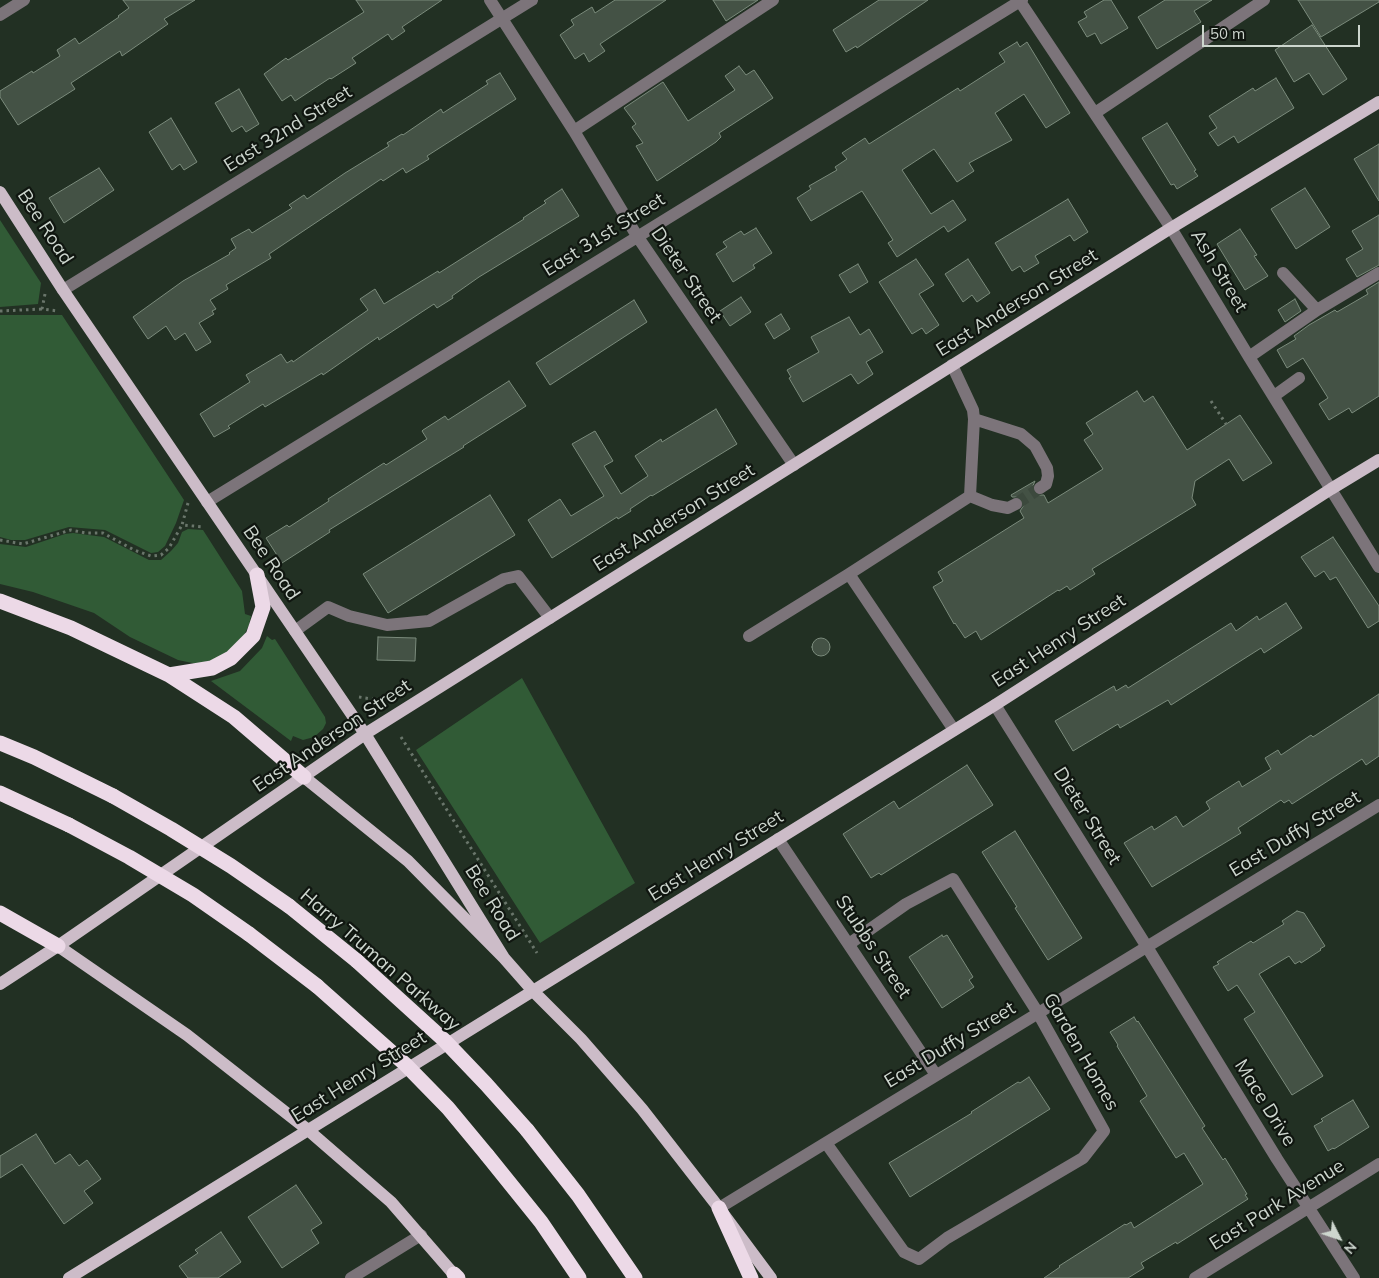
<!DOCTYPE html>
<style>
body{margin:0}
#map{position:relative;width:1379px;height:1278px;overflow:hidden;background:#223023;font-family:Mulish,sans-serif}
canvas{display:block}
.north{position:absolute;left:1314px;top:1213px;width:50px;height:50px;-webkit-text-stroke:4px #101610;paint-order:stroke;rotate:131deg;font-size:14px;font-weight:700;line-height:20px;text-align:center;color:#cdd6ce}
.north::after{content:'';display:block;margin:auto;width:18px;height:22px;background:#cdd6ce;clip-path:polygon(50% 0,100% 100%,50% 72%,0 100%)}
.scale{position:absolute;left:1202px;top:25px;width:158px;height:22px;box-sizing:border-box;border:2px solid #cdd6ce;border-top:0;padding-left:6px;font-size:15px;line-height:18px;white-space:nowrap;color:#cdd6ce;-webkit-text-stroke:4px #101610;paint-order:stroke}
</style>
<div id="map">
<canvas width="1379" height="1278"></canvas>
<div class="north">N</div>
<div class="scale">50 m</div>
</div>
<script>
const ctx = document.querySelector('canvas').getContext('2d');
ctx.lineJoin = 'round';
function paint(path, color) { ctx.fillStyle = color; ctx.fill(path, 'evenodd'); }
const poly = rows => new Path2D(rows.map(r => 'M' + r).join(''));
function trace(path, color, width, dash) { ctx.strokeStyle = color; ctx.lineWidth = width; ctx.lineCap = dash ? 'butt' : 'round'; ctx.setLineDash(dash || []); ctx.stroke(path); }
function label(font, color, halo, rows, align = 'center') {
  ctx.font = font + ' Mulish,sans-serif'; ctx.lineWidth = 4.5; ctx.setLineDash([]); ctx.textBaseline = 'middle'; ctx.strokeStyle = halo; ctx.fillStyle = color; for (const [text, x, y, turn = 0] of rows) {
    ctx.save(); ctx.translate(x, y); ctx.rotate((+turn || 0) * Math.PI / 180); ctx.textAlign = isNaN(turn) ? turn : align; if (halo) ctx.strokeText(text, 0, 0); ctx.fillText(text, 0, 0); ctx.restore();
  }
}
paint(poly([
 [0,220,41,283,38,304,0,307],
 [0,315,62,315,184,500,176,523,165,546,158,552,151,553,105,530,69,527,25,540,11,540,0,537],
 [188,529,203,530,242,591,245,614,251,616,249,625,244,635,222,658,197,664,178,660,130,637,94,613,33,592,0,584,0,544,26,547,65,534,73,533,104,537,149,560,161,560,171,551,178,543,182,532],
 [267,636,272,640,275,639,325,717,326,723,323,729,314,737,303,740,293,736,291,741,211,681,240,671,262,648],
 [522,678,635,883,540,943,416,750]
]), '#315b36');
const building = poly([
 [123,0,195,0,164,19,168,24,122,56,120,51,71,83,75,89,18,125,0,97,0,91,32,71,33,73,60,56,57,50,75,38,79,44,119,17,118,16,129,8,123,0],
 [356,0,442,0,402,27,405,31,392,40,388,34,352,58,356,63,331,79,330,78,295,101,291,95,282,101,264,74,286,58,288,60,364,12,356,0],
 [615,0,666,0,600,44,605,51,589,62,584,53,575,59,560,35,574,25,571,20,592,7,595,13,615,0],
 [713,0,758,0,726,21,713,0],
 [879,0,928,0,857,48,856,46,846,52,833,30,879,0],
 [1104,0,1111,0,1128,28,1101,44,1095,33,1087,37,1078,22,1087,17,1084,12,1104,0],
 [1165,0,1212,0,1194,11,1201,22,1157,49,1138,17,1165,0],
 [1298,0,1379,0,1379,2,1321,37,1298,0],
 [1312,25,1347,79,1323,95,1309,73,1294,82,1275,50,1312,25],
 [1017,42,1020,47,1027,42,1070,113,1046,128,1024,94,995,113,1012,140,969,163,974,171,957,182,934,149,902,170,931,214,953,200,966,220,948,232,944,226,897,257,888,243,893,240,862,191,811,221,797,198,811,189,809,186,837,170,835,167,847,159,842,153,865,138,869,144,958,88,960,91,1005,62,999,53,1017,42],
 [739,66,746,75,754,70,773,98,719,133,721,137,716,142,657,181,636,146,643,143,632,127,636,124,624,108,663,82,688,121,735,90,725,76,739,66],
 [500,73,516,99,427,156,429,159,406,173,403,168,383,181,381,179,269,254,271,258,226,285,228,289,210,300,216,309,212,311,214,314,199,323,211,342,196,351,185,333,175,340,166,326,148,339,133,317,183,281,230,254,229,253,236,248,231,239,249,229,252,233,292,208,289,205,304,195,307,199,345,173,389,146,387,143,402,134,403,135,441,109,443,113,488,84,486,81,500,73],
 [1276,78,1294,108,1238,143,1234,136,1218,146,1209,133,1217,128,1209,116,1253,88,1255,91,1276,78],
 [239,89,259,124,246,132,242,126,232,132,215,103,239,89],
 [171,118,197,162,184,170,180,164,172,170,149,132,171,118],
 [1167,123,1196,170,1194,171,1198,176,1177,189,1174,184,1171,185,1142,138,1167,123],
 [1379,144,1379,201,1354,159,1379,144],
 [99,168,114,190,64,223,49,198,99,168],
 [1305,188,1330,227,1296,249,1271,209,1305,188],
 [562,189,579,216,479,277,452,296,453,298,437,308,434,304,379,340,378,337,323,375,322,373,265,407,263,404,228,426,230,428,214,437,200,414,250,382,246,375,281,354,287,363,292,360,293,362,368,310,360,299,375,289,384,304,438,271,439,273,524,219,523,218,546,203,544,201,562,189],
 [1068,199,1088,232,1074,241,1070,235,1035,256,1039,263,1024,272,1020,266,1012,271,995,243,1068,199],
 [1379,215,1379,265,1357,277,1346,259,1363,249,1352,231,1379,215],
 [756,228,772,253,753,265,755,268,733,282,716,254,727,247,723,242,741,231,744,235,756,228],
 [1240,229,1257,255,1254,256,1268,276,1245,290,1217,244,1240,229],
 [916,259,934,285,919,294,939,325,926,334,922,328,912,334,879,282,916,259],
 [968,259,990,293,977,302,972,295,963,302,945,274,968,259],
 [858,264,868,282,850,293,839,275,858,264],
 [1379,282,1379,396,1352,413,1349,408,1329,420,1319,404,1328,398,1303,358,1287,368,1277,350,1296,339,1294,336,1309,325,1335,310,1337,312,1368,294,1366,290,1379,282],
 [741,297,751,312,730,326,720,311,741,297],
 [1295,299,1301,311,1285,322,1278,310,1295,299],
 [634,300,647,322,550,385,536,363,634,300],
 [781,314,790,329,774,339,765,324,781,314],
 [849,317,860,335,869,329,883,352,866,362,873,374,858,384,851,374,803,402,789,378,791,377,787,370,819,352,811,337,849,317],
 [509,381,526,406,463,446,464,447,329,530,330,532,282,563,266,538,287,525,289,527,329,501,328,499,384,463,386,465,427,439,422,431,423,430,445,416,448,420,509,381],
 [1137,391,1144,402,1153,396,1187,450,1240,415,1272,463,1243,481,1229,459,1195,481,1192,498,1196,505,1092,569,1095,574,1070,590,1067,586,1059,591,1058,590,981,640,976,631,965,638,955,623,954,624,933,587,943,581,938,572,1024,518,1020,511,1024,505,1023,500,1020,497,1012,497,1011,495,1035,481,1032,488,1033,492,1037,495,1044,495,1048,503,1103,469,1084,440,1093,434,1086,423,1137,391],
 [716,409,737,444,652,496,651,495,630,509,631,511,618,519,617,517,552,558,528,520,560,499,571,516,604,496,572,444,595,431,613,461,604,466,621,494,648,476,635,456,661,439,662,442,716,409],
 [490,495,515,535,388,613,363,574,490,495],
 [1333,537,1379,606,1379,621,1368,628,1336,577,1330,580,1324,571,1315,577,1301,557,1333,537],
 [1286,603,1302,628,1264,653,1261,648,1171,705,1168,700,1120,728,1118,724,1073,751,1055,721,1114,686,1116,691,1126,685,1128,688,1231,623,1236,631,1257,616,1259,620,1286,603],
 [378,637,416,638,415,661,377,660,378,637],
 '812 647a9 9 0 1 1 18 0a9 9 0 1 1-18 0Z',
 [1379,694,1379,756,1366,765,1362,759,1292,804,1289,800,1284,803,1281,800,1238,828,1241,833,1152,887,1124,843,1152,826,1154,830,1176,816,1183,827,1210,809,1206,802,1239,781,1242,787,1271,769,1265,758,1278,750,1281,755,1311,735,1313,737,1379,694],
 [967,765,993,805,881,875,879,873,871,878,843,834,894,801,899,809,967,765],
 [1015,831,1082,938,1048,960,1015,908,1017,907,982,852,1015,831],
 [1297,911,1304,913,1325,946,1320,949,1321,950,1301,963,1300,961,1295,964,1289,956,1259,974,1323,1076,1292,1095,1244,1019,1255,1012,1237,985,1228,991,1213,967,1219,964,1217,962,1251,941,1253,943,1284,924,1282,921,1297,911],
 [942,935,943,937,947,935,973,977,969,980,974,987,942,1008,909,957,942,935],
 [1134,1017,1137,1022,1138,1021,1205,1126,1202,1128,1223,1160,1225,1158,1247,1194,1245,1195,1248,1199,1177,1244,1176,1242,1141,1263,1144,1268,1128,1278,1044,1278,1060,1267,1059,1266,1125,1224,1126,1225,1131,1222,1134,1228,1203,1184,1184,1153,1176,1158,1140,1101,1147,1096,1117,1046,1118,1045,1110,1032,1134,1017],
 [1029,1077,1050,1109,910,1197,889,1163,972,1113,971,1112,1018,1082,1020,1083,1029,1077],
 [1353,1100,1369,1127,1334,1149,1333,1148,1328,1151,1314,1126,1323,1121,1321,1119,1353,1100],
 [36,1134,55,1164,70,1154,79,1166,87,1160,101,1179,84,1191,93,1203,64,1224,22,1164,0,1178,0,1156,36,1134],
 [296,1185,322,1223,311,1230,319,1243,282,1268,248,1217,296,1185],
 [221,1232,241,1262,218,1278,188,1278,179,1266,198,1253,195,1250,221,1232]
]);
paint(building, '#445245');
trace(building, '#7b8b7c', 1);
trace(poly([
 [1016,504,1040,488]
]), '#3c493d', 12, [12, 6]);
trace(poly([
 [45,294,42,309,58,311],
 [0,311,42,309],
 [1211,401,1226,424],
 [188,503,182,525,204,527],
 [0,540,23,544,71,530,86,533,103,533,134,550,151,556,161,555,169,548,182,525],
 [359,697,378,700],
 [401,737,537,953]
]), '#6a766b', 3, [2.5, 4]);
trace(poly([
 [490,0,574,131,637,236,794,465],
 [1019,0,1171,228,1249,357,1379,567],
 [0,15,24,0],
 [1095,113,1264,0],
 [574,131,773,0],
 [1283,273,1317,310],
 [63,290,532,0],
 [1249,357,1317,310,1379,273],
 [1274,396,1299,378],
 [974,419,1021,434,1035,446,1047,468,1048,476,1046,484,1040,488],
 [970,496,992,505,1008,508,1016,504],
 [207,502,1022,0],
 [849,574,954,730],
 [295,631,328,607,349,616,387,625,429,621,504,579,518,576,550,618],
 [749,636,849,574,970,496,974,419,973,410,952,365],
 [995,705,1147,947,1277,1159,1354,1278],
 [778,839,936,1075],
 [826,1143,904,1252,919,1259,947,1238,1083,1158,1104,1131,1038,1013,953,879,906,904,849,944],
 [719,1208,1379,805],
 [351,1278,421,1235],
 [1195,1278,1379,1164]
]), '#7c747a', 12);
trace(poly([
 [0,192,63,290,365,734,504,958],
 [304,777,408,861,504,958,533,991,581,1039,642,1109,719,1208,771,1278],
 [58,946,187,1035,308,1130,391,1202,457,1278],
 [0,984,58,946,365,734,1171,228,1379,102],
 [69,1278,995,705,1331,489,1379,460]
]), '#ccbcc8', 12);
trace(poly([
 [0,601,71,628,169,675,234,717,304,777],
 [169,675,212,668,231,658,253,636,263,607,257,575],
 [0,743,34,757,113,796],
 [0,793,69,825],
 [289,906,357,961],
 [0,913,58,946],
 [249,934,317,986],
 [527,1130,578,1195,635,1278],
 [487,1155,541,1222,579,1278],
 [719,1208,751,1278],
 [454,1274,458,1278]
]), '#ecd9e7', 15);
trace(poly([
 [113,796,171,829,231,866,289,906],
 [69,825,129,857,193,895,249,934],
 [357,961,444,1040,486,1084,527,1130],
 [317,986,405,1064,448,1108,487,1155]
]), '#ecd9e7', 15);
label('19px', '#cdd6ce', '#101610', [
 ["East 32nd Street",288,129,-32],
 ["Bee Road",45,227,57],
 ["East 31st Street",604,235,-32],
 ["Ash Street",1219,271,59],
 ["Dieter Street",686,275,56],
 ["East Anderson Street",1017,303,-32],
 ["East Anderson Street",674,518,-32],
 ["Bee Road",271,563,56],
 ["East Henry Street",1059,641,-33],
 ["East Anderson Street",332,736,-34],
 ["Dieter Street",1087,816,58],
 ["East Duffy Street",1295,834,-31],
 ["East Henry Street",716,856,-32],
 ["Bee Road",492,903,58],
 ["Stubbs Street",873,947,56],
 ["Harry Truman Parkway",380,960,41],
 ["East Duffy Street",950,1045,-31],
 ["Garden Homes",1081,1052,60],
 ["East Henry Street",359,1077,-32],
 ["Mace Drive",1265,1103,58],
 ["East Park Avenue",1277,1205,-32]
]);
</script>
